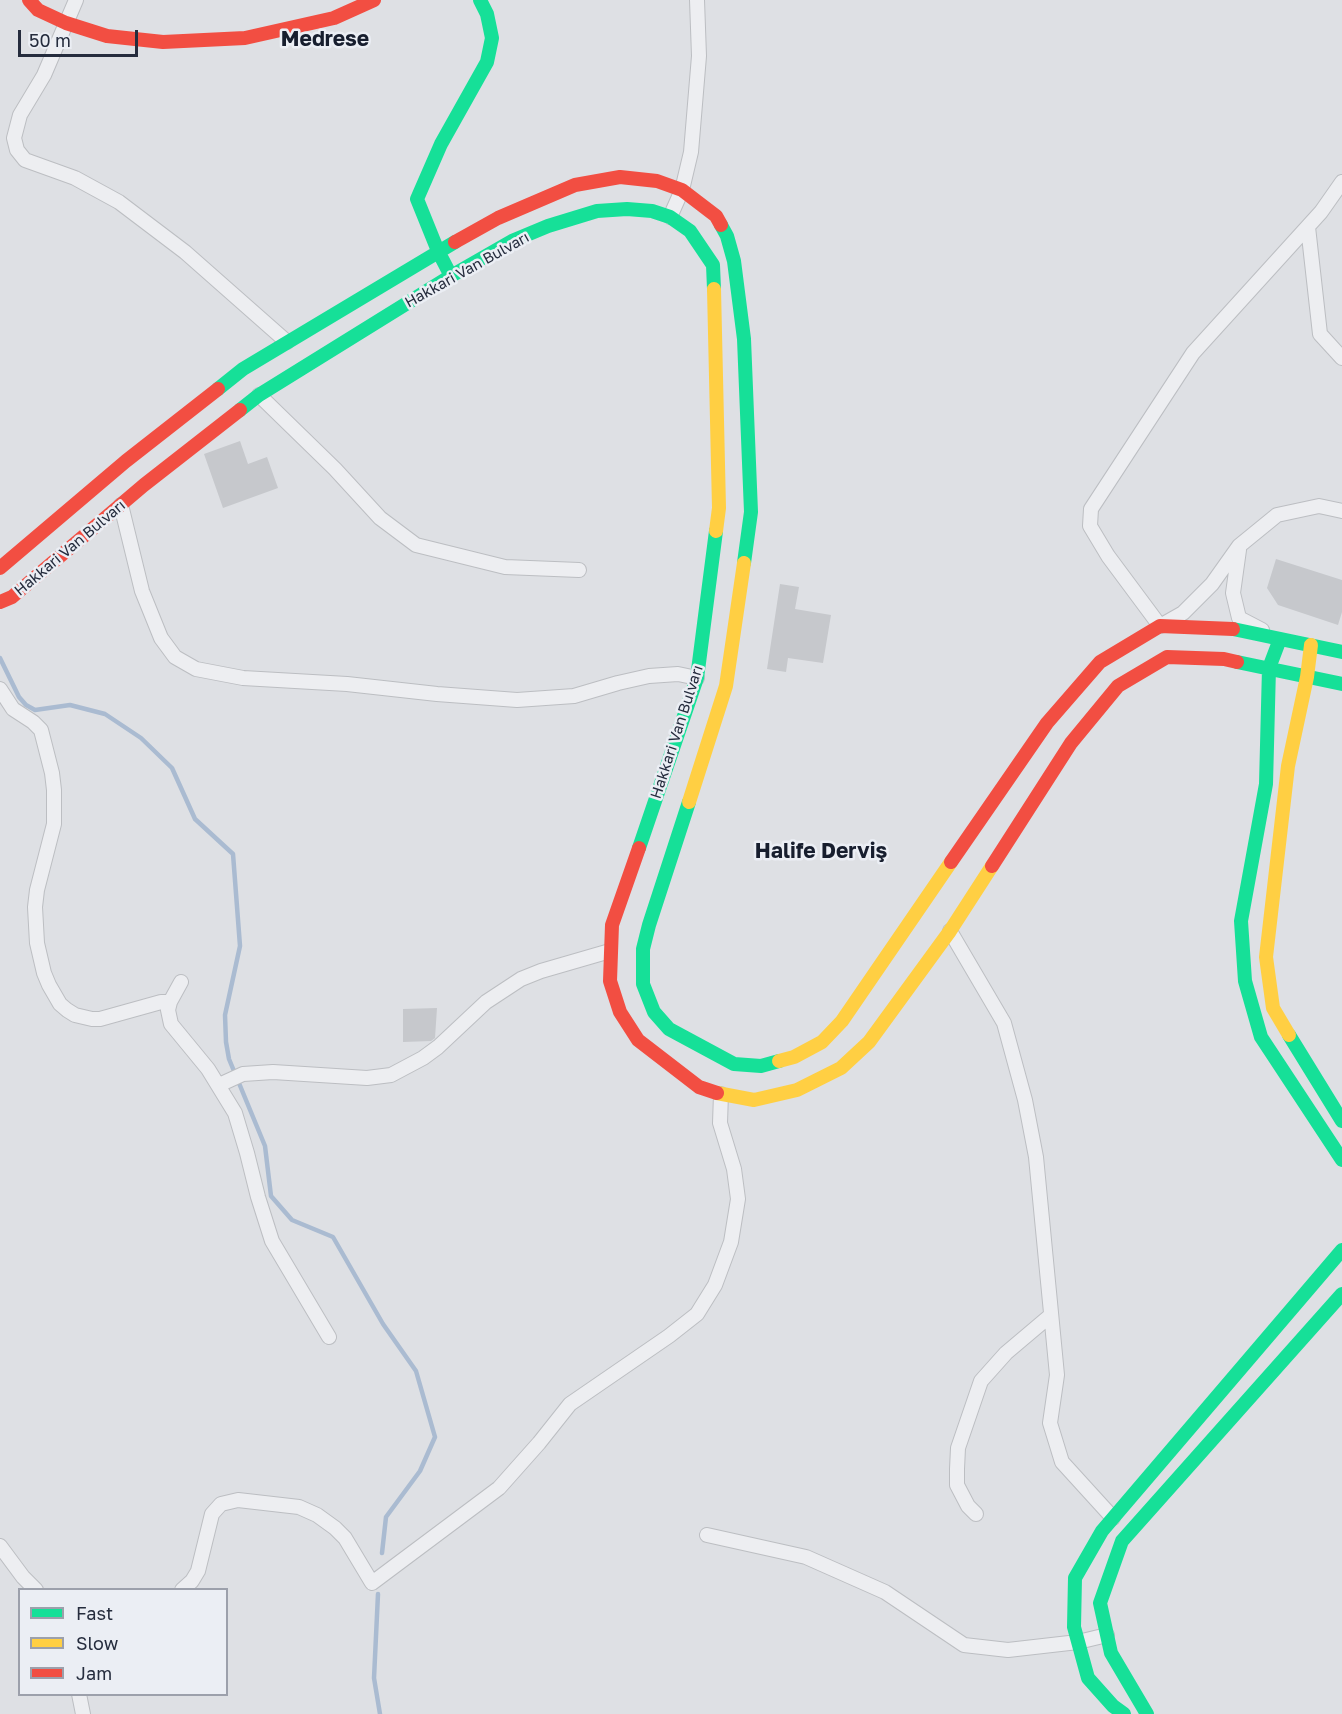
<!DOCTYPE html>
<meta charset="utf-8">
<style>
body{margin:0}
#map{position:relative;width:1342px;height:1714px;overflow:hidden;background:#dee0e4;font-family:"Golos Text",sans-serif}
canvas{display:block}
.legend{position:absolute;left:18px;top:1588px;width:210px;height:108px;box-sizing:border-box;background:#ebeef4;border:2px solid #9ca0ab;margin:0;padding:8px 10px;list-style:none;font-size:18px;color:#252c3d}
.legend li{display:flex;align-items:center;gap:12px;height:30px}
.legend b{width:30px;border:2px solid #9ca0ab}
.scale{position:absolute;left:18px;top:30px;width:120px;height:27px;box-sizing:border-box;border:3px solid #252c3d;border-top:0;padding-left:8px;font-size:18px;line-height:21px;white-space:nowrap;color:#252c3d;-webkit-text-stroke:4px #ebeef4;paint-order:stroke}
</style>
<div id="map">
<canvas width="1342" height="1714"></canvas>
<ul class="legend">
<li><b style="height:8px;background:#16e098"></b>Fast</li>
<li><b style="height:8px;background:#ffcf43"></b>Slow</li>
<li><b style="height:8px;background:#f24e42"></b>Jam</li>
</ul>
<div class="scale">50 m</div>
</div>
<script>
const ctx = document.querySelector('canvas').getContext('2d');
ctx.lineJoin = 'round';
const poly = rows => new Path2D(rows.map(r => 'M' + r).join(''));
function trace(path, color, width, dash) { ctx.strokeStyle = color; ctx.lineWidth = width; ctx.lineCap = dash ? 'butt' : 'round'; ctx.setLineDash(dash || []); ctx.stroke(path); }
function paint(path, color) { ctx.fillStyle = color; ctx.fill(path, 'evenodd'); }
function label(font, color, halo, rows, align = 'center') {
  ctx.font = font + ' "Golos Text",sans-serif'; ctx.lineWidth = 5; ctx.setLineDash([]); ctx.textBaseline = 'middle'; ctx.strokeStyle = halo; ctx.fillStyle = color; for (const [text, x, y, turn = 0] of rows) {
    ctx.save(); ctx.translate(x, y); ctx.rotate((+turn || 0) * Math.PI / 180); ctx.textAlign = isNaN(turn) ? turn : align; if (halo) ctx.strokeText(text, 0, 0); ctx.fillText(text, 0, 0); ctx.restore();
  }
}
trace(poly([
 [0,658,19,697,26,705,35,710,70,705,105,714,141,738,172,768,195,819,233,854,240,946,225,1015,226,1042,229,1059,265,1146,271,1196,292,1220,333,1237,383,1324,416,1371,435,1437,420,1471,386,1517,382,1553],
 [378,1594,374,1678,380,1714]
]), '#aabbd1', 4.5);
paint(poly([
 [240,441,248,464,267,457,278,488,223,508,204,454],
 [1276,559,1342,580,1342,612,1338,625,1278,605,1267,588],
 [780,584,799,587,795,609,831,615,823,663,788,658,786,672,767,669],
 [437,1008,435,1038,431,1041,403,1042,403,1009]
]), '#c6c8cc');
const street = poly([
 [76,0,44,75,20,115,14,138,17,150,25,160,75,178,119,202,185,252,287,342],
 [1342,182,1321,212,1193,353,1091,509,1090,526,1108,556,1160,626,1183,613,1212,584,1239,546,1277,515,1319,506,1342,511],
 [670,217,682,190,691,152,699,56,697,0],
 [1308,227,1320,334,1342,358],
 [259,395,335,469,380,518,416,545,505,567,579,570],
 [121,505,142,591,161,638,175,657,196,669,243,678,347,684,437,694,517,700,574,696,618,683,649,676,678,674,697,678],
 [1239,550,1233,593,1239,618,1262,630],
 [0,689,13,709,33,722,41,730,52,773,54,790,54,824,37,890,35,907,37,943,44,973,49,985,60,1004,67,1010,75,1015,92,1019,100,1019,161,1002,170,1002],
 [950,931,1004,1023,1025,1100,1036,1157,1057,1375,1050,1423,1062,1462,1113,1518],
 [181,982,170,1002,168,1010,171,1024,208,1069,235,1113,247,1153,258,1197,272,1241,329,1337],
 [219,1085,243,1074,273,1072,367,1078,391,1075,423,1058,438,1047,486,1002,521,979,541,971,610,951],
 [976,1514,968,1506,957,1485,957,1469,958,1448,981,1381,1006,1353,1051,1315],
 [707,1535,806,1557,885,1592,964,1645,1008,1650,1078,1642,1107,1635],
 [0,1546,23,1577,36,1590],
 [182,1590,192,1581,198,1571,212,1514,221,1504,238,1500,299,1507,317,1515,335,1528,345,1538,372,1583,499,1488,539,1443,570,1404,669,1336,697,1314,715,1285,731,1242,738,1199,734,1169,720,1123,721,1094],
 [79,1694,83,1714]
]);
trace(street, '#bcbec2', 16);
trace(street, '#edeef1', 14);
trace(poly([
 [721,225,727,236,734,261,744,339,751,512,744,563],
 [451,276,438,251,417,199,441,144,487,62,492,38,487,14,480,0],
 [218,389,243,369,455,242],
 [240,410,259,395,451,276,512,241,548,226,597,211,627,209,652,211,670,217,690,231,713,265,714,289],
 [1233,629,1342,652],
 [1280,639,1269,668,1266,784,1241,921,1245,981,1261,1037,1342,1160],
 [1237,662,1342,684],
 [689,802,649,925,643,949,643,984,654,1012,669,1029,734,1064,761,1066,779,1061],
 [639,848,697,678,716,531],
 [1289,1035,1342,1121],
 [1124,1714,1113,1706,1088,1678,1074,1627,1075,1578,1102,1531,1342,1250],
 [1147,1714,1111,1653,1100,1603,1122,1541,1342,1294]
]), '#16e098', 14);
trace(poly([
 [714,289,719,508,716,531],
 [689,802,726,686,744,563],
 [1289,1035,1273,1008,1266,957,1288,766,1307,677,1311,645],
 [779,1061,794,1057,822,1042,842,1021,951,862],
 [717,1093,754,1100,797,1090,841,1068,869,1042,950,931,992,866]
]), '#ffcf43', 14);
trace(poly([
 [29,0,38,10,66,23,107,36,163,42,245,38,334,18,374,0],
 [455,242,498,218,575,185,620,177,657,181,682,190,716,216,721,225],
 [0,568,126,461,218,389],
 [0,602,12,597,144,485,240,410],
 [639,848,612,925,610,981,620,1012,638,1040,699,1087,717,1093],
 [951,862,1047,723,1100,662,1160,626,1233,629],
 [992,866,1071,743,1118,686,1167,657,1224,659,1237,662]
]), '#f24e42', 14);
label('15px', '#252c3d', '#ebeef4', [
 ["Hakkari Van Bulvarı",467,270,-29],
 ["Hakkari Van Bulvarı",70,548,-40],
 ["Hakkari Van Bulvarı",677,732,-72]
]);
label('bold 21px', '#171e2e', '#ebeef4', [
 ["Medrese",325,39],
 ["Halife Derviş",821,851]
]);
</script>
